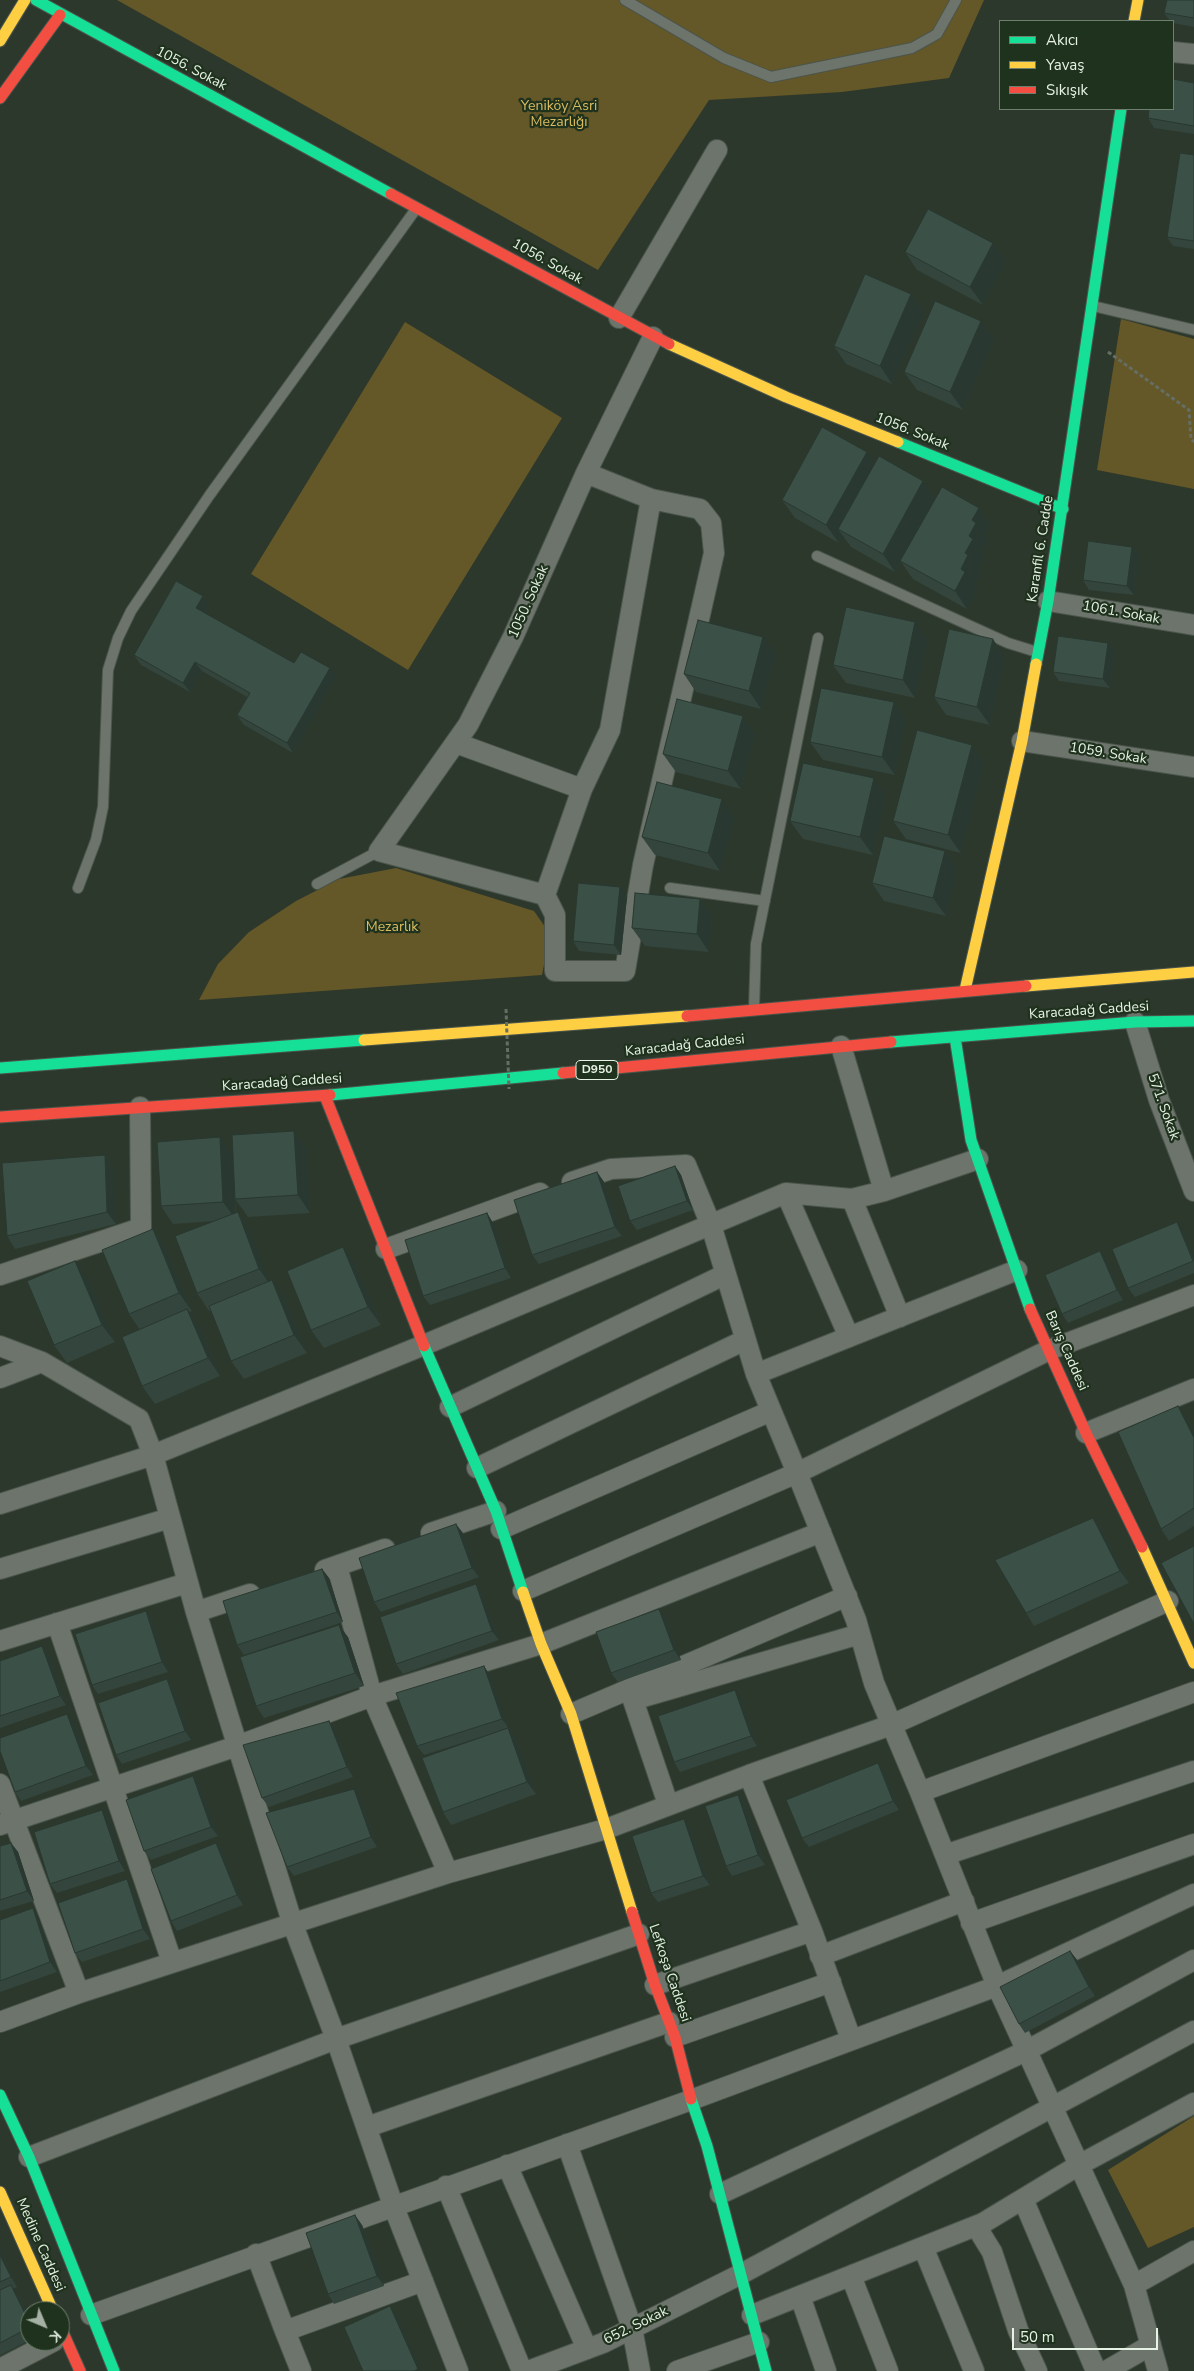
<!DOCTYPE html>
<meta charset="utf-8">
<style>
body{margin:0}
#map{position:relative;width:1194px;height:2371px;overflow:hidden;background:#2d382c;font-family:"Nunito Sans",sans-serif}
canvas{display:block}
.legend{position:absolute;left:999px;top:20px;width:175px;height:90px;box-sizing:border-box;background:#1f321d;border:1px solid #6e7f6d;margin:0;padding:6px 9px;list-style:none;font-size:15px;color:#e5f2e4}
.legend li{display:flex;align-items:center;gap:10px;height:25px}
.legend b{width:25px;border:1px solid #6e7f6d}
.north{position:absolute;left:20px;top:2301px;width:50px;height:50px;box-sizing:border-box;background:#1f321d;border:1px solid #6e7f6d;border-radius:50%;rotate:135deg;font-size:14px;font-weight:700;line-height:20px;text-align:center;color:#e5f2e4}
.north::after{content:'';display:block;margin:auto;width:18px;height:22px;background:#a5b1a4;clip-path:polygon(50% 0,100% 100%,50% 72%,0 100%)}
.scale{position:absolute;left:1012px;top:2328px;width:146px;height:22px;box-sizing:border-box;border:2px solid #e5f2e4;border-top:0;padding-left:6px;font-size:15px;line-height:18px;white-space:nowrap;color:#e5f2e4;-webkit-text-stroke:4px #1f321d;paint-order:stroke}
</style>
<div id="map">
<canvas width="1194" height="2371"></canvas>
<ul class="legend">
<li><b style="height:6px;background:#16e098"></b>Akıcı</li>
<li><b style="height:6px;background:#ffcf43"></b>Yavaş</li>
<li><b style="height:6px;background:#f24e42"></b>Sıkışık</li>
</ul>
<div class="north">K</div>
<div class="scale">50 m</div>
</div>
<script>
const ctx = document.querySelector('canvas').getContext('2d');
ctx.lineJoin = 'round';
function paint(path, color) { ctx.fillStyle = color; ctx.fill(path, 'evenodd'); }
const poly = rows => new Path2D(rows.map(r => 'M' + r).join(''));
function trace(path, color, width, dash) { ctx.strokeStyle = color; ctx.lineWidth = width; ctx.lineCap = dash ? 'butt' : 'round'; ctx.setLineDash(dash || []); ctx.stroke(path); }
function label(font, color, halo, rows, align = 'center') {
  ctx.font = font + ' "Nunito Sans",sans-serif'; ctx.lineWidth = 4.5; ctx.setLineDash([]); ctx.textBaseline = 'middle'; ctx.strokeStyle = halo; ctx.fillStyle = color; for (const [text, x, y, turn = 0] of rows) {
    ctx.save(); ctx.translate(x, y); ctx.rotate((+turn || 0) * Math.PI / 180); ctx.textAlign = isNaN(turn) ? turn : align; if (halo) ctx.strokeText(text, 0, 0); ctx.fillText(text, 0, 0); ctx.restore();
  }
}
paint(poly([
 [117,0,984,0,949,78,842,92,709,100,598,270],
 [1121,319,1194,339,1194,489,1097,470],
 [405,322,562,418,408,670,251,574],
 [396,868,534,911,550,934,542,975,199,1000,218,964,249,932,296,901,339,879],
 [1194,2116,1194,2227,1148,2248,1108,2170]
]), '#645728');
const lane = poly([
 [625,0,724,58,771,77,912,48,937,34,956,0],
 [1093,306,1194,330],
 [817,556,1008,643,1037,652],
 [317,884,379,851],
 [78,888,96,840,103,807,108,670,118,638,131,611,209,496,416,209],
 [670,888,765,901],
 [754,1008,756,944,818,638]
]);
const street = poly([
 [1173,52,1194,54],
 [619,318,717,150],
 [586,473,651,499,700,509,711,523,714,553,643,865,625,971,555,971,555,915,545,895,379,851,468,725,513,637,586,473,653,337],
 [1048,601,1194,625],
 [1022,741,1194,767],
 [456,743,582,789],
 [545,895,582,789,610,730,651,499],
 [1135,1022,1159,1100,1194,1191],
 [841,1046,884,1191],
 [572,1182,611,1169,686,1165,711,1225,756,1374,797,1473,1049,1350,1194,1295],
 [786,1193,849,1337],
 [852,1199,900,1317],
 [386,1249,540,1193],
 [0,1275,141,1228,140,1107],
 [0,1346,42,1362,0,1378],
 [42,1362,139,1419,153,1455,424,1345,786,1193,852,1199,884,1191,978,1159],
 [756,1374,1017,1270],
 [450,1407,724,1275],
 [1086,1433,1194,1389],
 [477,1468,745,1340],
 [0,1504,153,1455,196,1612,293,1925,336,2039,393,2205,458,2371],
 [501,1529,771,1411],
 [431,1533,496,1511],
 [337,1566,372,1696,448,1873],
 [0,1569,170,1518],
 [325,1570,385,1549],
 [523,1591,797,1473,856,1620,874,1683,920,1792,997,1986,1134,2285,1194,2251],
 [196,1612,250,1594],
 [57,1623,172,1962],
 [0,1641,187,1583],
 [571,1714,847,1596],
 [749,1775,812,1931,851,2039],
 [0,1784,79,1993],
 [920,1792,1194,1692],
 [668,1804,633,1700,860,1634],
 [0,1825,237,1746,372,1696,541,1644,821,1532],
 [945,1855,1194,1771],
 [971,1923,1194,1844],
 [820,1956,964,1901],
 [655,1985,812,1931],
 [0,2022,79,1993,448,1873,606,1829,749,1775,891,1725,1168,1601],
 [675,2037,831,1982],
 [367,2127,669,2022],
 [567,2144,632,2328,640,2371],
 [29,2157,336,2039,639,1934],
 [507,2165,587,2349],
 [446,2186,522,2371],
 [720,2194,1026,2051,1194,1960],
 [1023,2199,1096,2371],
 [976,2226,992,2252,1018,2330,1037,2371],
 [923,2247,974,2371],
 [256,2254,285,2331],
 [851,2276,888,2371],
 [1134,2285,1158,2371],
 [800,2296,826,2371],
 [91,2315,691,2100,997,1986,1194,1894],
 [752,2315,983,2223,1079,2165,1194,2103],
 [0,2369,54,2341],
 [301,2371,285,2331,423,2281],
 [528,2371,603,2343,741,2274,1194,2031],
 [677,2371,759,2342],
 [1106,2371,1151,2345]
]);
const fast = poly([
 [36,0,391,194],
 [898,442,1063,509],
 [1036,664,1048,601,1121,109],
 [955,1037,971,1140,1030,1309],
 [891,1042,1135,1022,1194,1021],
 [0,1068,364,1040],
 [330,1095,563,1073],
 [424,1346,496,1511,523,1592],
 [0,2095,29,2157,114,2371],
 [691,2099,707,2146,766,2371]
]);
const slow = poly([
 [1134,21,1138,0],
 [0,41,25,0],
 [669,344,786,397,898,442],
 [1026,986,1194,972],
 [965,990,1022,741,1036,664],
 [364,1040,687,1016],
 [1142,1547,1194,1663],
 [523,1592,541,1644,571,1714,632,1912],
 [0,2192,53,2311]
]);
const jam = poly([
 [0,98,60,15],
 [391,194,669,344],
 [687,1016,1026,986],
 [563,1073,891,1042],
 [325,1096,424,1346],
 [0,1117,330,1095],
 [1030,1309,1086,1433,1142,1547],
 [632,1912,655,1985,675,2037,691,2099],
 [60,2326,80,2371]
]);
trace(lane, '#4b554b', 12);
trace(street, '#4b554b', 22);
trace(fast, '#4b554b', 13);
trace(slow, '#4b554b', 13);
trace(jam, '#4b554b', 13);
trace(poly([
 [1108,352,1189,410,1191,439,1194,442]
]), '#656e64', 3, [4, 2.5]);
trace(lane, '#6d746c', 10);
trace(street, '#6d746c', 20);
trace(fast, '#16e098', 11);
trace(slow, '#ffcf43', 11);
trace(jam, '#f24e42', 11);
trace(poly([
 [506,1009,509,1089]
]), '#656e64', 3, [4, 2.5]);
paint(poly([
 [1194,0,1194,27,1173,23,1173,21,1170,21,1164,13],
 [1194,83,1194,134,1154,128,1148,118],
 [1194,155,1194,249,1173,246,1167,237],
 [993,243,1006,261,983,305,917,270,905,252],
 [911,294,924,312,892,384,846,364,834,346],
 [994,339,963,410,917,390,904,372],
 [875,464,935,498,979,508,991,526,985,536,989,541,982,552,985,557,978,569,981,573,974,585,978,590,967,609,913,579,901,562,895,572,851,547,843,536,839,543,795,518,782,500],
 [1132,547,1139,556,1134,595,1089,590,1083,580],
 [203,596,209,605,205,613,294,663,336,677,293,753,244,725,237,715,247,697,202,671,190,692,141,665,134,655],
 [928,640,915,698,846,683,833,665],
 [1108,643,1115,653,1110,688,1059,681,1053,672],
 [776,654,761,709,696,692,684,674],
 [1005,657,990,725,946,715,934,697],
 [894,702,906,720,895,775,823,760,810,742],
 [755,734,741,789,676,772,663,754],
 [972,745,984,763,961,853,906,839,893,821],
 [886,796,873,855,803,839,790,821],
 [735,817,720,871,655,855,642,837],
 [957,869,946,916,884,901,872,883],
 [627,897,621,955,579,951,573,941],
 [700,899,712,917,709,952,645,946,632,928],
 [220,1137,232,1155,236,1213,238,1212,250,1230,269,1281,285,1298,307,1353,244,1379,231,1361,211,1310,209,1311,197,1293,215,1221,173,1224,161,1206],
 [307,1149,310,1213,248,1217,235,1199],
 [105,1155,113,1168,116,1224,15,1249,7,1236],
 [675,1166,681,1175,693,1210,637,1230,630,1221],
 [597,1172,604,1182,622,1236,539,1264,532,1255],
 [487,1213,493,1223,511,1278,430,1305,423,1296],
 [153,1229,165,1247,192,1311,189,1312,200,1327,220,1376,155,1404,142,1386,140,1330,129,1314],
 [1184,1231,1194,1255,1194,1273,1135,1297,1128,1288],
 [1107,1261,1123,1300,1068,1323,1062,1314],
 [356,1265,381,1325,324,1348,311,1330],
 [88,1279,115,1342,67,1363,54,1345],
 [1178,1406,1187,1419,1194,1433,1194,1526,1169,1541,1161,1529],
 [1093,1518,1102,1530,1129,1583,1034,1626,1026,1613],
 [463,1533,479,1577,381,1612,374,1602],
 [322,1569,329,1578,343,1622,244,1655,237,1645],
 [476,1584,482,1593,499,1640,403,1674,396,1664],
 [146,1611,152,1621,168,1672,98,1694,92,1685],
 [665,1618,681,1660,618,1682,611,1673],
 [348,1637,364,1686,264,1718,256,1706],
 [42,1646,49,1655,66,1705,0,1728,0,1661],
 [490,1675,508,1728,517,1741,536,1794,451,1825,443,1812,497,1732,424,1755,417,1746],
 [167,1679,173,1688,191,1740,122,1764,116,1755],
 [742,1700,757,1746,680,1772,674,1762],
 [329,1721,335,1730,353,1777,269,1807,262,1798],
 [74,1723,93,1775,21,1801,15,1792],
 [884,1772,899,1810,809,1847,802,1838],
 [200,1785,218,1836,151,1860,144,1851],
 [738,1795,745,1804,765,1865,732,1876,726,1866],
 [360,1798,377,1847,294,1876,287,1867],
 [102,1810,109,1819,125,1871,57,1893,50,1884],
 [690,1829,710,1885,658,1902,651,1893],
 [11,1843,18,1852,34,1901,0,1911,0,1846],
 [216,1843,223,1852,243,1905,177,1931,171,1921],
 [133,1889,150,1939,82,1962,75,1953],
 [39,1918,57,1972,0,1992,0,1920],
 [1070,1951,1077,1960,1095,1996,1025,2033,1019,2024],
 [362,2225,384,2286,334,2304,328,2294],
 [0,2250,17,2287,13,2289,17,2294,30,2320,30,2340,0,2355]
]), '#33453c');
paint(poly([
 [993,243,1006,261,983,305,970,287],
 [911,294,924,312,892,384,880,366],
 [981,321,994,339,963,410,950,392],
 [867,452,879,470,838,529,843,536,839,543,826,525],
 [923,481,936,499,895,572,883,554],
 [979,508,991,526,985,536,989,541,982,552,985,557,978,569,981,573,974,585,978,590,967,609,955,591,965,553,972,520],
 [1132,547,1139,556,1134,595,1127,586],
 [203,596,209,605,203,617,196,608],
 [915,622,928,640,915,698,903,680],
 [763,637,776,654,761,709,749,691],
 [993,639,1005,657,990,725,977,707],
 [1108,643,1115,653,1110,688,1103,679],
 [195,662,202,671,190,692,183,683],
 [330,668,336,677,293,753,287,743],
 [894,702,906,720,895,775,882,757],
 [743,716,755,734,741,789,728,771],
 [972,745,984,763,961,853,948,835],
 [874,778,886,796,873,855,860,837],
 [722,799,735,817,720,871,708,853],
 [945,851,957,869,946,916,933,898],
 [620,887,627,897,621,955,614,945],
 [700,899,712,917,709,952,697,934],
 [294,1131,307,1149,310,1213,298,1195],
 [220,1137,232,1155,236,1220,223,1202],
 [105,1155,113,1168,116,1224,107,1212],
 [675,1166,681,1175,693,1210,687,1201],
 [597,1172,604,1182,622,1236,615,1227],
 [238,1212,250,1230,272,1287,259,1269],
 [487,1213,493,1223,511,1278,505,1268],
 [1177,1222,1184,1231,1194,1255,1194,1261],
 [153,1229,165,1247,192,1311,179,1293],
 [343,1247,356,1265,381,1325,368,1307],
 [1100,1251,1107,1261,1123,1300,1117,1290],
 [75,1261,88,1279,115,1342,102,1325],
 [272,1280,285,1298,307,1353,294,1335],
 [187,1309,200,1327,220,1376,208,1358],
 [1178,1406,1187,1419,1194,1433,1194,1438],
 [1093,1518,1102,1530,1129,1583,1120,1571],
 [456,1524,463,1533,479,1577,472,1568],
 [322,1569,329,1578,343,1622,337,1612],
 [476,1584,482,1593,499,1640,492,1631],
 [659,1609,665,1618,681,1660,674,1650],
 [146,1611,152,1621,168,1672,162,1662],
 [339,1625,348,1637,364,1686,355,1673],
 [42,1646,49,1655,66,1705,60,1696],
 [484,1666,490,1675,509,1728,502,1719],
 [167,1679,173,1688,191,1740,185,1731],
 [735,1690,742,1700,757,1746,751,1736],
 [67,1714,74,1723,93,1775,86,1766],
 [329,1721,335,1730,353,1777,347,1767],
 [508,1728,517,1741,536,1794,527,1782],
 [878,1763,884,1772,899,1810,893,1801],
 [193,1776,200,1785,218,1836,211,1827],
 [354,1789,360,1798,377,1847,371,1837],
 [738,1795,745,1804,765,1865,758,1855],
 [102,1810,109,1819,125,1871,119,1861],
 [684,1819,690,1829,710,1885,703,1876],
 [11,1843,18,1852,34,1901,27,1891],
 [216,1843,223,1852,243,1905,237,1895],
 [127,1879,133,1889,150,1939,143,1929],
 [33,1908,39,1918,57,1972,50,1962],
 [1070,1951,1077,1960,1095,1996,1089,1987],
 [355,2215,362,2225,384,2286,377,2276],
 [0,2250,17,2287,11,2277,0,2255],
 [11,2285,17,2294,30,2320,30,2324],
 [390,2306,397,2316,421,2371,419,2371,418,2369]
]), '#293831');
const building = poly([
 [1167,0,1194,0,1194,18,1164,13,1167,0],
 [1173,79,1194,83,1194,126,1148,118,1149,109,1173,109,1173,79],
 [1180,153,1194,155,1194,241,1167,237,1180,153],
 [928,209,993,243,970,287,905,252,928,209],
 [865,274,911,294,880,366,834,346,865,274],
 [935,301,981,321,950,392,904,372,935,301],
 [822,427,867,452,826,525,782,500,822,427],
 [879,456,923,481,883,554,838,529,879,456],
 [942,487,979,508,972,520,976,523,969,536,973,539,965,553,968,555,961,569,965,572,955,591,900,561,942,487],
 [1088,541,1132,547,1127,586,1083,580,1088,541],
 [176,581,203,596,196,608,294,663,301,652,330,668,287,743,237,715,250,693,195,662,183,683,134,655,176,581],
 [846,607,915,622,903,680,833,665,846,607],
 [698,620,763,637,749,691,684,674,698,620],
 [949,629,993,639,977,707,934,697,949,629],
 [1058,636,1108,643,1103,679,1053,672,1058,636],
 [821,688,894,702,882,757,810,742,821,688],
 [677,699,743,716,728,771,663,754,677,699],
 [917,730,972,745,948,835,893,821,917,730],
 [803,763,874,778,860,837,790,821,803,763],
 [657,782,722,799,708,853,642,837,657,782],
 [884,836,945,851,933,898,872,883,884,836],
 [578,883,620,887,614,945,573,941,578,883],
 [635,893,700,899,697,934,632,928,635,893],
 [294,1131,298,1195,235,1199,232,1135,294,1131],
 [220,1137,223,1202,161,1206,157,1142,220,1137],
 [105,1155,107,1212,7,1236,2,1163,105,1155],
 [675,1166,687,1201,630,1221,618,1186,675,1166],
 [597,1172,615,1227,532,1255,514,1200,597,1172],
 [238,1212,259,1269,197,1293,175,1236,238,1212],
 [487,1213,505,1268,423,1296,405,1240,487,1213],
 [1177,1222,1193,1261,1128,1288,1112,1249,1177,1222],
 [153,1229,179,1293,129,1314,102,1250,153,1229],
 [343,1247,368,1307,311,1330,287,1271,343,1247],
 [1100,1251,1117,1290,1062,1314,1045,1275,1100,1251],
 [75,1261,102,1325,54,1345,27,1281,75,1261],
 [272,1280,294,1335,231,1361,209,1306,272,1280],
 [187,1309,208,1358,142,1386,122,1337,187,1309],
 [1178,1406,1194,1438,1194,1508,1161,1529,1118,1432,1178,1406],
 [1093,1518,1120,1571,1026,1613,995,1560,1093,1518],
 [456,1524,472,1568,374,1602,359,1558,456,1524],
 [1194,1546,1194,1624,1161,1563,1194,1546],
 [322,1569,337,1612,237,1645,223,1601,322,1569],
 [476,1584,492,1631,396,1664,380,1617,476,1584],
 [659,1609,674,1650,611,1673,596,1632,659,1609],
 [146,1611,162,1662,92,1685,75,1634,146,1611],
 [339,1625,355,1673,256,1706,240,1657,339,1625],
 [42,1646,60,1696,0,1716,0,1661,42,1646],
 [484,1666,502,1719,417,1746,396,1693,484,1666],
 [167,1679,185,1731,116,1755,98,1703,167,1679],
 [735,1690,751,1736,674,1762,658,1716,735,1690],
 [67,1714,86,1766,15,1792,0,1751,0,1738,67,1714],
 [329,1721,347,1767,262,1798,243,1745,329,1721],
 [508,1728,527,1782,443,1812,422,1758,508,1728],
 [878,1763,893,1801,802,1838,786,1800,878,1763],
 [193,1776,211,1827,144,1851,126,1800,193,1776],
 [354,1789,371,1837,287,1867,266,1813,354,1789],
 [738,1795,758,1855,726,1866,705,1806,738,1795],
 [102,1810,119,1861,50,1884,34,1832,102,1810],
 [684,1819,703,1876,651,1893,632,1836,684,1819],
 [11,1843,27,1891,0,1900,0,1846,11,1843],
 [216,1843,237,1895,171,1921,151,1869,216,1843],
 [127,1879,143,1929,75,1953,58,1903,127,1879],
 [33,1908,50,1962,0,1981,0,1920,33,1908],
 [1070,1951,1089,1987,1019,2024,1000,1987,1070,1951],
 [355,2215,377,2276,328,2294,306,2233,355,2215],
 [0,2255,11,2277,0,2282,0,2255],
 [11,2285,30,2324,30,2327,0,2343,0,2290,11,2285],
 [390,2306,418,2369,414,2371,363,2371,344,2327,390,2306]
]);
paint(building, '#3b5046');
trace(building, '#293831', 1);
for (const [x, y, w] of [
 [597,1070,42]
]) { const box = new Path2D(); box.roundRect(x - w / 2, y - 9.5, w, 19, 4); ctx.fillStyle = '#1f321d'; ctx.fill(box); trace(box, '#e5f2e4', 1); }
label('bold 12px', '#e5f2e4', null, [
 ["D950",597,1070]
]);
label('14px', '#e5f2e4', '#1f321d', [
 ["1056. Sokak",191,69,28],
 ["1056. Sokak",547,262,29],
 ["1056. Sokak",912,432,22],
 ["Karanfil 6. Cadde",1041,549,-81],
 ["1050. Sokak",529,602,-66],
 ["1061. Sokak",1121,613,10],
 ["1059. Sokak",1108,754,9],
 ["Karacadağ Caddesi",1089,1011,-4],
 ["Karacadağ Caddesi",685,1046,-6],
 ["Karacadağ Caddesi",282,1083,-4],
 ["571. Sokak",1163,1107,70],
 ["Barış Caddesi",1066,1351,66],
 ["Lefkoşa Caddesi",669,1973,71],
 ["Medine Caddesi",40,2245,66],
 ["652. Sokak",636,2326,-26]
]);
label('14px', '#dcbc5e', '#1f321d', [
 ["Yeniköy Asri",559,107],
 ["Mezarlığı",559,123],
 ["Mezarlık",392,928]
]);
</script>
